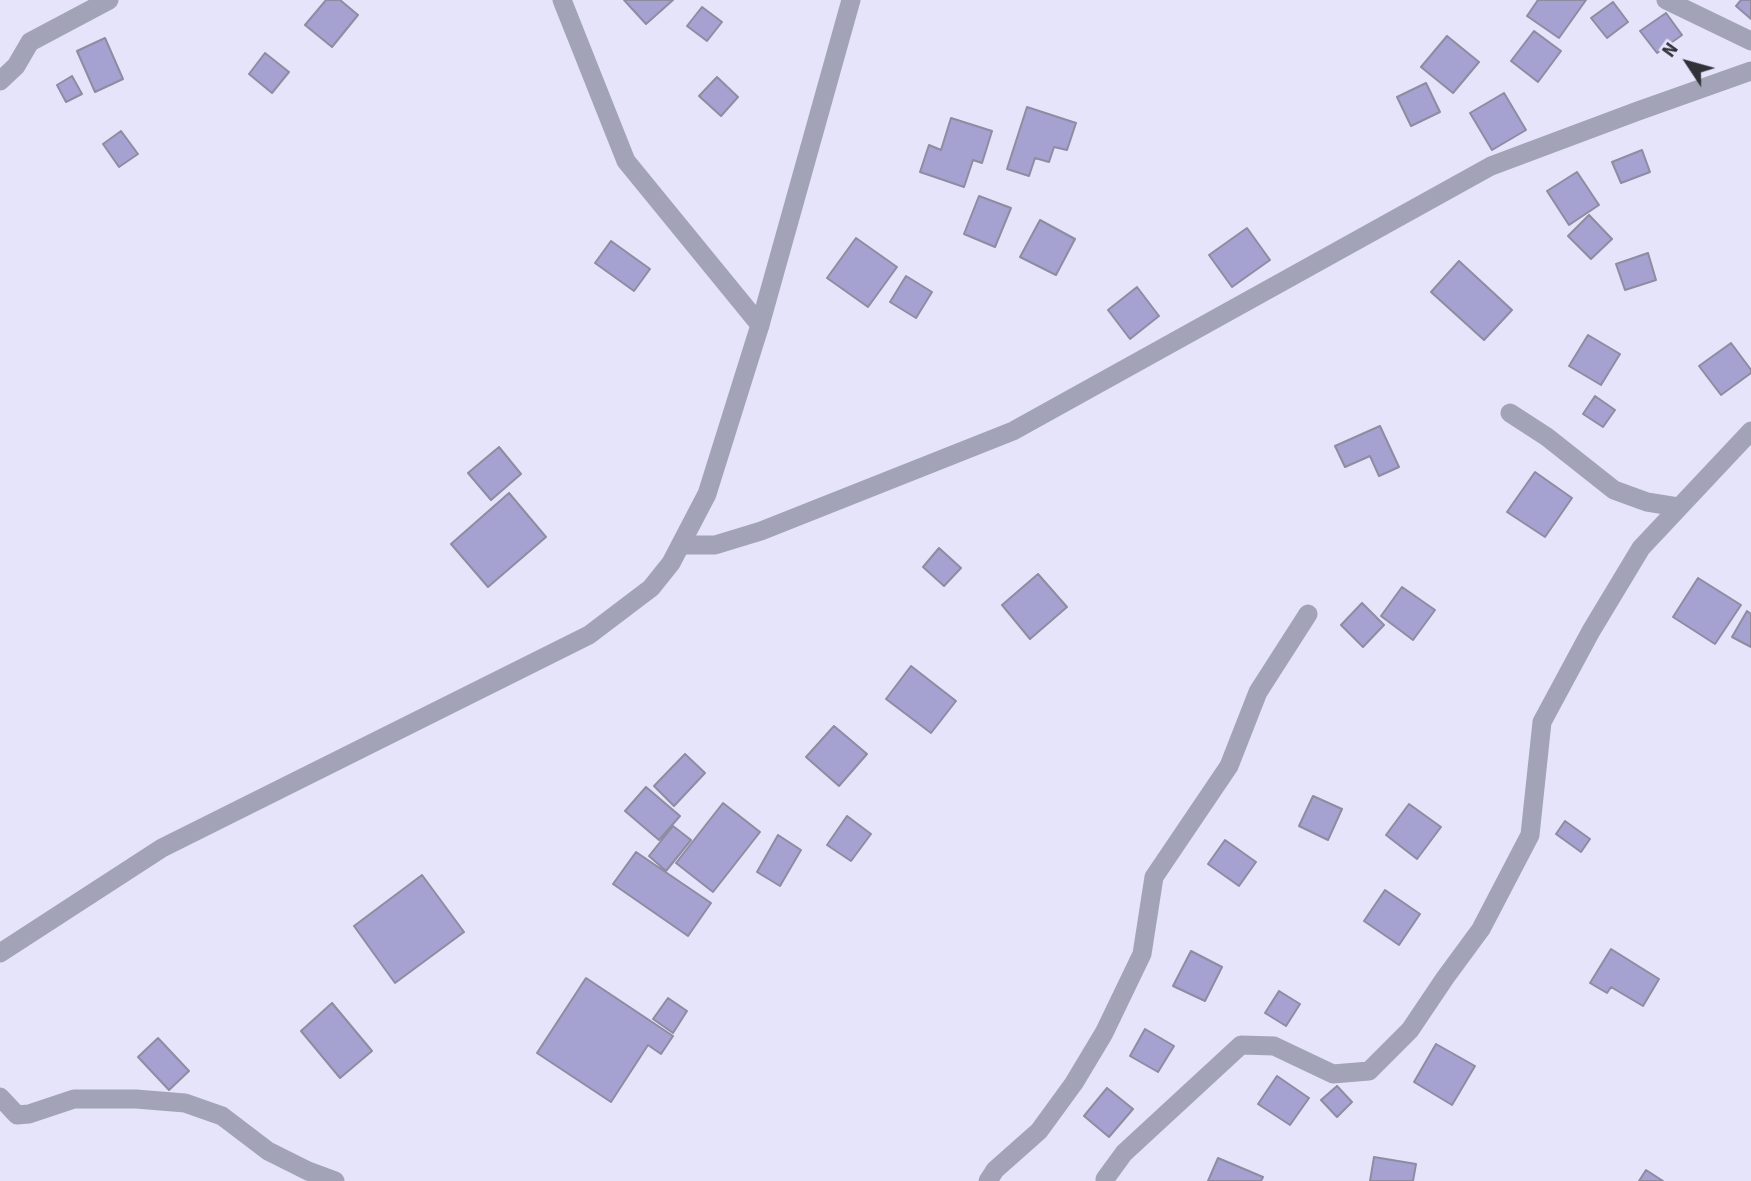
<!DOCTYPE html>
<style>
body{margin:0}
#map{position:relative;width:1751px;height:1181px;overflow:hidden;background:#e5e4fb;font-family:"Source Sans 3",sans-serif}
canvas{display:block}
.north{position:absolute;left:1653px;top:28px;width:70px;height:70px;-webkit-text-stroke:5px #e5e4fb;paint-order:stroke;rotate:306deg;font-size:19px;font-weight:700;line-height:28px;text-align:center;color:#313139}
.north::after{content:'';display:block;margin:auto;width:24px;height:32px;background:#313139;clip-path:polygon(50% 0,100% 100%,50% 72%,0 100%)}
</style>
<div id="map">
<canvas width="1751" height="1181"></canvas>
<div class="north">N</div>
</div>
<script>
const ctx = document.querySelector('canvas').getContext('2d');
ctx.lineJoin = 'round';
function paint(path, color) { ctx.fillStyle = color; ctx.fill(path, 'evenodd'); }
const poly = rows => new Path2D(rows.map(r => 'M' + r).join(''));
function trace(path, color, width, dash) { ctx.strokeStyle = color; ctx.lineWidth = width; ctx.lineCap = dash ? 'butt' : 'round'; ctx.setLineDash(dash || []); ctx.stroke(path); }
const building = poly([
 [326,0,340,0,358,15,332,47,305,25,326,0],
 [624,0,673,0,646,24,624,0],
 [1538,0,1586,0,1559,38,1527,16,1538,0],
 [1741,0,1751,0,1751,19,1736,6,1741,0],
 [1613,2,1628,22,1607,38,1591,18,1613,2],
 [702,7,722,22,707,41,687,26,702,7],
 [1666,13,1682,35,1657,53,1640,31,1666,13],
 [1534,31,1561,51,1538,82,1511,61,1534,31],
 [1447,36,1479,62,1453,93,1421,67,1447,36],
 [105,38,123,79,95,92,77,51,105,38],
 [265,53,289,72,272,93,249,74,265,53],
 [72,76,82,94,66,102,57,85,72,76],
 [717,77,738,97,721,116,699,96,717,77],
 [1426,83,1440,112,1411,126,1397,97,1426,83],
 [1504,93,1526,130,1492,150,1470,113,1504,93],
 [1027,107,1076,123,1067,150,1054,147,1049,162,1035,158,1029,176,1007,169,1027,107],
 [951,118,992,131,982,163,973,160,964,187,920,172,929,145,941,150,951,118],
 [121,131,138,154,119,167,103,144,121,131],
 [1642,150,1650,172,1621,183,1612,162,1642,150],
 [1577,172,1599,205,1569,225,1547,191,1577,172],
 [979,196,1011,208,995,247,964,234,979,196],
 [1589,215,1612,239,1591,259,1568,236,1589,215],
 [1040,220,1075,239,1056,275,1020,257,1040,220],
 [1247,228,1270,260,1232,287,1209,255,1247,228],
 [856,238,897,267,868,307,827,278,856,238],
 [611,241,650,269,634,291,595,263,611,241],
 [1648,253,1656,280,1625,290,1616,264,1648,253],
 [1459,261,1512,310,1484,340,1431,292,1459,261],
 [906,276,932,292,916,318,890,302,906,276],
 [1137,287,1159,316,1130,339,1108,310,1137,287],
 [1588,335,1620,354,1601,385,1569,366,1588,335],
 [1731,343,1751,370,1751,373,1721,395,1699,366,1731,343],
 [1595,396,1615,410,1603,427,1583,414,1595,396],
 [1380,426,1399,467,1379,476,1370,456,1345,467,1335,446,1380,426],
 [499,447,521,474,491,500,468,473,499,447],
 [1535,472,1572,498,1545,537,1507,512,1535,472],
 [509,493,546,537,488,587,451,544,509,493],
 [939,548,961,568,944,586,923,567,939,548],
 [1038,574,1067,607,1030,639,1002,605,1038,574],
 [1698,578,1741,605,1715,644,1673,617,1698,578],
 [1402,587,1435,610,1413,640,1381,616,1402,587],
 [1362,603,1384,625,1363,647,1341,625,1362,603],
 [1747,611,1751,614,1751,647,1732,637,1747,611],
 [911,666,956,701,931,733,886,699,911,666],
 [834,726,867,754,839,786,806,757,834,726],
 [685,754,705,773,674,806,654,786,685,754],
 [646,787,680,816,659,840,625,811,646,787],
 [1313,796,1342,809,1328,840,1299,826,1313,796],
 [723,803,760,832,713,892,676,863,723,803],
 [1409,804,1441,827,1417,859,1386,835,1409,804],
 [847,816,871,834,851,861,827,845,847,816],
 [1565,821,1590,839,1581,852,1556,834,1565,821],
 [673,826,691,840,666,871,649,856,673,826],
 [778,835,801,850,780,886,757,872,778,835],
 [1225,840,1256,862,1239,886,1208,864,1225,840],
 [636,852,711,903,688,936,613,884,636,852],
 [422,875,464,932,395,983,354,926,422,875],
 [1385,890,1420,914,1399,945,1364,921,1385,890],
 [1611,949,1659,979,1643,1006,1611,987,1607,993,1590,983,1611,949],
 [1191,951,1222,967,1205,1001,1173,986,1191,951],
 [586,978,673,1036,661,1054,648,1045,611,1102,537,1053,586,978],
 [1279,991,1300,1004,1286,1026,1265,1013,1279,991],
 [668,998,687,1011,673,1033,653,1019,668,998],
 [332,1003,372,1051,340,1078,301,1031,332,1003],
 [1145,1029,1174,1046,1158,1072,1130,1056,1145,1029],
 [158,1038,189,1071,169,1090,138,1057,158,1038],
 [1436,1044,1475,1066,1452,1105,1414,1082,1436,1044],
 [1277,1076,1309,1098,1290,1125,1258,1104,1277,1076],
 [1337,1086,1352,1102,1337,1117,1321,1100,1337,1086],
 [1107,1088,1133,1109,1109,1137,1084,1116,1107,1088],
 [1374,1157,1416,1164,1413,1181,1370,1181,1374,1157],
 [1218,1158,1263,1177,1261,1181,1208,1181,1218,1158],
 [1646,1170,1663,1181,1639,1181,1646,1170]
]);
paint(building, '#a5a2d1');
trace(building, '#8d8ca1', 2);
trace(poly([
 [562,0,626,161,760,325],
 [1666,0,1751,41],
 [0,81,16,66,30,42,109,0],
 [1510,413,1547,437,1614,490,1647,502,1678,507],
 [681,545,715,545,761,531,1013,431,1491,166,1638,111,1751,71],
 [0,1097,17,1115,29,1114,74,1099,136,1099,185,1103,222,1116,268,1151,308,1171,335,1181],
 [1105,1179,1124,1153,1241,1045,1274,1046,1333,1074,1369,1071,1410,1030,1445,978,1481,929,1530,835,1542,722,1591,631,1641,548,1751,431],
 [988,1181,995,1170,1039,1131,1074,1083,1104,1033,1142,954,1154,877,1229,766,1258,692,1308,614]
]), '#a3a3b8', 19);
trace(poly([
 [0,953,162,848,589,635,651,588,671,563,707,494,760,325,851,0]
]), '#a3a3b8', 19);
</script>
